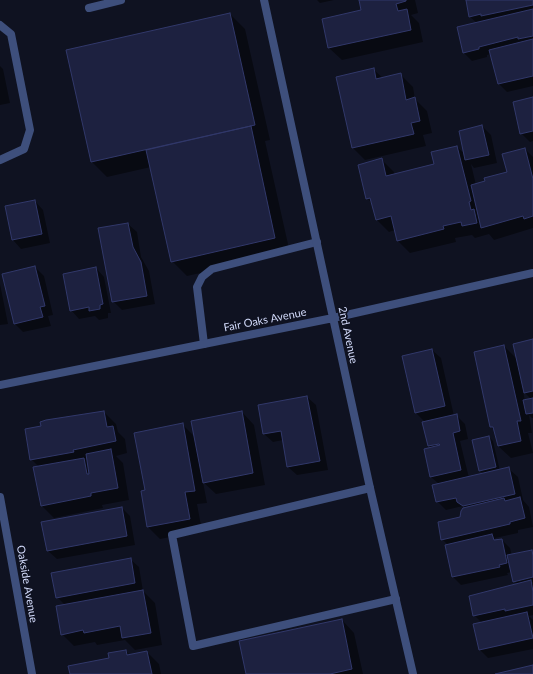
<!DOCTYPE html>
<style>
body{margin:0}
canvas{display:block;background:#0f1221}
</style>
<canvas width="533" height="674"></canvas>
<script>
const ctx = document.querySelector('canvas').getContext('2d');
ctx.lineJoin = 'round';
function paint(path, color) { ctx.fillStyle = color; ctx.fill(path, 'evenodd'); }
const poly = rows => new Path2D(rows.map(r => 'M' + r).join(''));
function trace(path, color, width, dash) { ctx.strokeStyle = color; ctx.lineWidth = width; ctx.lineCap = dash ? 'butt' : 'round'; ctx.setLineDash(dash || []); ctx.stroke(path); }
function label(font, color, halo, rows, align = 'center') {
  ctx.font = font + ' Lato,sans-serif'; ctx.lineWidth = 3.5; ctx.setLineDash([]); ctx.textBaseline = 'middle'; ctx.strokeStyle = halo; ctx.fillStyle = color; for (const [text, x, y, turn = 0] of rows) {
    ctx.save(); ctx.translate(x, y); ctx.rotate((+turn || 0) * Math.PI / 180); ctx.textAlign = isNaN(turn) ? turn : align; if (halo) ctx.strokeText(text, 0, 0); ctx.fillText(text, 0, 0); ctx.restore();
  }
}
paint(poly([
 [317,0,334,0,320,3],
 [360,0,415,0,418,13,411,15,419,23,423,42,342,60,329,48,362,11],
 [467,0,533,0,533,86,507,92,499,84,491,54,487,55,487,57,472,61,463,52,477,23,470,17],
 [230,14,245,29,270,140,265,141,290,253,187,276,172,261,151,167,107,177,92,162,67,50],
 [0,66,3,69,10,103,0,105],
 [373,69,383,78,400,74,413,87,415,99,427,111,432,133,423,135,426,146,365,160,353,148],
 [533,98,533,141,530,142,521,133],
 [482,126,491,135,497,163,474,168,471,164,476,185,508,173,525,149,533,157,533,228,494,240,489,234,475,238,472,235,455,238,456,242,410,253,398,241,395,230,389,232,377,220,373,204,367,198,382,160,394,172,395,175,435,164,457,147,465,154],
 [35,201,43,210,50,243,21,249,13,240,6,207],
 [128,224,137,232,141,257,149,271,155,304,122,310,113,301],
 [35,267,44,276,53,315,48,316,51,326,23,332,15,324,3,275],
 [96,268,104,277,111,313,108,313,108,318,99,320,95,316,79,319,71,310],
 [0,284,8,324,0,325],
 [533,340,533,418,532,418,529,415,532,433,528,433,533,453,511,458,498,446,495,431,491,427,504,346,518,360],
 [523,391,531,399,525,401],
 [432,350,441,358,454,416,456,415,465,424,468,439,460,441,469,478,484,474,480,471,489,437,493,441,500,471,509,469,518,477,523,500,529,507,533,527,518,530,518,533,495,538,497,541,502,540,510,548,512,556,531,551,533,553,533,582,531,583,533,584,533,615,529,616,533,620,533,649,488,658,480,650,474,625,482,623,474,615,518,585,514,581,512,572,507,573,508,575,461,585,453,577,446,546,448,545,442,539,461,518,465,508,463,506,446,510,437,501,439,484,431,477,431,448,429,446,425,422,416,413,404,356],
 [307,397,316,405,328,470,297,475,288,467,283,440,273,442,264,434],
 [104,412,116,424,118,432,125,439,127,453,116,456,123,463,129,500,102,505,103,508,54,518,41,505,39,467,31,459,42,426,42,422,66,417,68,418],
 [242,412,254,425,265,485,216,494,203,482,207,503,197,504,202,531,160,539,148,527,142,492,146,491,183,425,195,437],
 [122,508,130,516,135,545,57,559,48,551],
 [130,559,139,567,143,591,155,603,162,645,135,650,125,640,97,645,95,642,74,646,62,634,65,605,57,597],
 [342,620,354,633,363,674,247,674],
 [126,651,130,655,147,652,159,664,161,674,71,674,110,659]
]), '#0007');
const building = poly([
 [359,0,406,0,406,1,396,4,398,11,407,9,411,30,328,48,322,19,361,10,359,0],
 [466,0,533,0,533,5,481,16,481,14,469,17,466,0],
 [533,9,533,36,518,39,518,37,479,47,479,49,463,53,457,27,533,9],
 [230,13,255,125,91,162,66,50,230,13],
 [533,39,533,76,498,84,489,50,533,39],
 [374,68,376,79,401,73,406,100,415,97,420,121,411,123,414,134,352,148,336,77,374,68],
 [533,97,533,131,520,134,513,102,533,97],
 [482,125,489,155,465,160,459,131,482,125],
 [251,126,275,238,171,262,146,150,251,126],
 [457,146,471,201,469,202,471,210,474,209,477,223,462,226,461,222,443,226,444,229,397,241,391,216,376,220,370,198,366,199,358,165,382,158,386,176,434,164,431,152,457,146],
 [525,148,533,179,533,216,524,219,523,216,481,228,471,185,485,181,484,178,507,172,502,154,525,148],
 [35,200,42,234,12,240,5,206,35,200],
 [128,223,133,247,141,262,147,296,112,302,98,228,128,223],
 [35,266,45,306,40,307,43,317,14,324,2,274,35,266],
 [96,267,103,304,100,305,100,309,89,311,89,307,70,311,63,274,96,267],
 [533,339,533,391,524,393,513,344,533,339],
 [504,345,521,421,517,421,521,441,498,446,493,427,490,427,474,352,504,345],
 [432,349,445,406,415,413,402,356,432,349],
 [307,396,320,461,287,467,281,431,263,434,258,405,307,396],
 [533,398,533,413,526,414,523,400,533,398],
 [104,411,107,427,113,426,116,441,73,450,74,452,30,460,25,429,41,426,40,422,46,420,104,411],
 [242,411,253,473,203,483,191,421,242,411],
 [457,414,460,431,453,433,461,470,430,477,424,449,440,445,439,444,428,446,422,422,457,414],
 [183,423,195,491,185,492,190,519,147,527,141,491,145,490,134,433,183,423],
 [489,436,496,467,479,471,472,440,489,436],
 [111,449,118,488,91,493,91,496,41,506,33,467,84,458,87,474,89,474,86,454,111,449],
 [509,467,515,494,463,506,457,502,456,498,436,502,432,485,509,467],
 [520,497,525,518,510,522,510,524,441,540,438,522,460,517,461,511,463,508,504,498,505,501,520,497],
 [122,507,127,536,47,551,41,522,122,507],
 [492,534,494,540,502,539,507,563,499,565,500,567,452,577,445,545,492,534],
 [532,550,533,556,533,577,513,582,507,555,532,550],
 [131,558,135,583,56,598,51,573,131,558],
 [531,580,533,592,533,605,505,611,505,609,473,616,469,596,531,580],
 [143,590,151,633,122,638,120,626,84,633,83,630,61,635,56,606,143,590],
 [527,612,533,638,479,650,473,624,527,612],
 [342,619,352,669,330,674,246,674,239,641,342,619],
 [126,650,127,655,147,651,152,674,70,674,68,666,109,658,108,653,126,650],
 [533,665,533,674,495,674,533,665]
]);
paint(building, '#1d2140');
trace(building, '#31386a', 1);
trace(poly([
 [89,8,121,0],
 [0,25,11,34,30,130,24,149,0,160],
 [204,344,197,287,202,277,212,269,317,242],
 [370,488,172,535,193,646,396,599]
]), '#3e4f7c', 8);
trace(poly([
 [264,0,370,488,413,674],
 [0,385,333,318,533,273],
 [0,497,32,674]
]), '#3e4f7c', 8);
label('11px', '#d3dbfb', '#0f1221', [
 ["Fair Oaks Avenue",265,320,-11],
 ["2nd Avenue",348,335,78],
 ["Oakside Avenue",27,584,80]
]);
</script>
